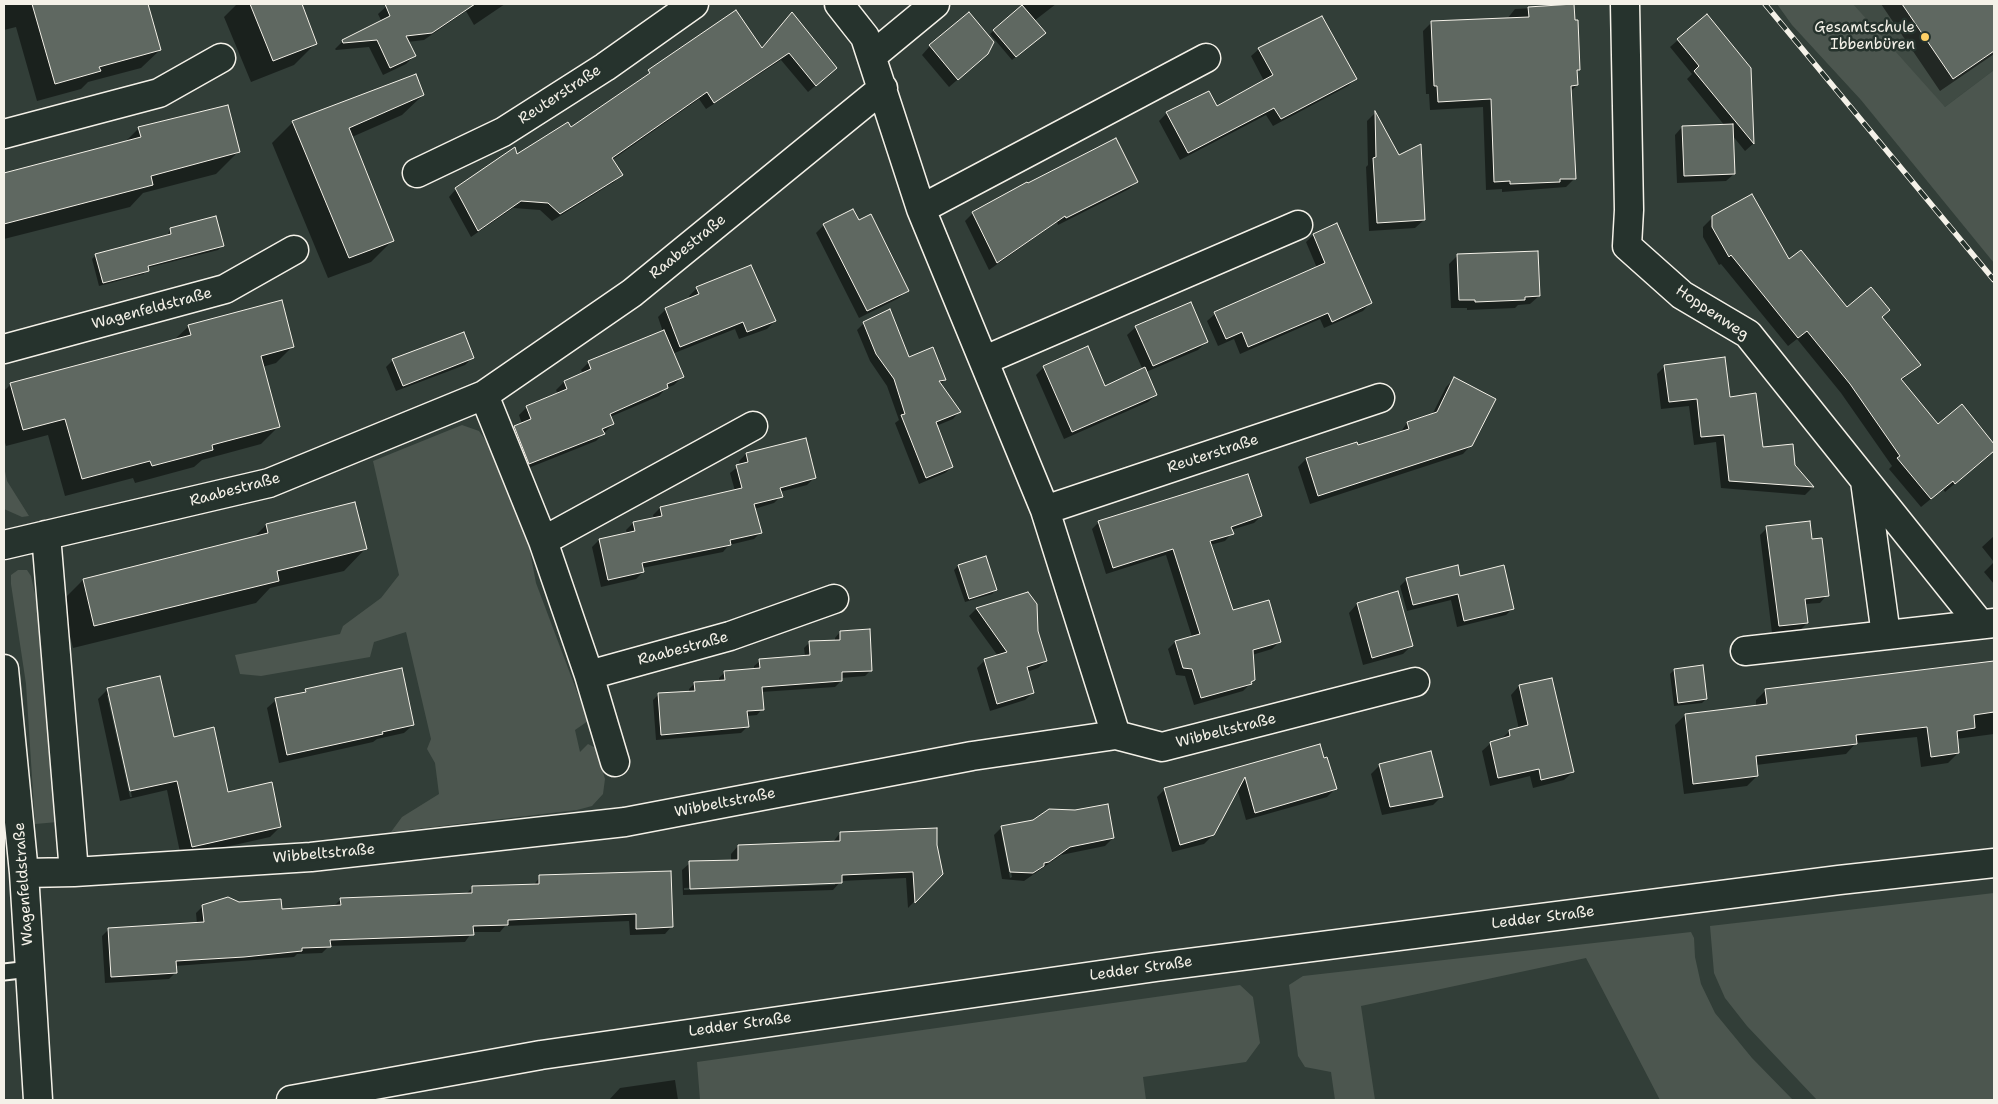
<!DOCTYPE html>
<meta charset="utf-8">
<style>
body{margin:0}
#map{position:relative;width:1998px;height:1104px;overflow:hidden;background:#323e38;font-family:"Shantell Sans",sans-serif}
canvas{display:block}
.frame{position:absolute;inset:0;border:5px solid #f4f1e8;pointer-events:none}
</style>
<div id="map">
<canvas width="1998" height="1104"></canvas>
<div class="frame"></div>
</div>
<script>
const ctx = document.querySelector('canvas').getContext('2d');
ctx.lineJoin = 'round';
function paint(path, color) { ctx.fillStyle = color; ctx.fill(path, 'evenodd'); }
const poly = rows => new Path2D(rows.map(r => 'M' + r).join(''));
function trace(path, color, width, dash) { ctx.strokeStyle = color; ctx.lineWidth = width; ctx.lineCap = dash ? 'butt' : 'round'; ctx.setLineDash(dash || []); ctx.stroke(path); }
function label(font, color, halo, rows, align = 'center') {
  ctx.font = font + ' "Shantell Sans",sans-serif'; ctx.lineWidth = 5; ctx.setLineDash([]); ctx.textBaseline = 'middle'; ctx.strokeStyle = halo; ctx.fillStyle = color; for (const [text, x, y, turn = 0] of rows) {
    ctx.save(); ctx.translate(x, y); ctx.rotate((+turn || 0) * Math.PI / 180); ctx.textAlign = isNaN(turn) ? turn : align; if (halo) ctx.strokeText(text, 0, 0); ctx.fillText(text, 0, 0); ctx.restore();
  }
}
paint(poly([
 [1814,4,1994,4,1994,70,1945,107]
]), '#404b44');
paint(poly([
 [1777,4,1853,4,1945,107,1994,70,1994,263,1861,100,1792,25],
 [462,425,479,431,492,449,498,470,506,478,528,541,536,583,588,721,575,730,580,752,588,744,596,748,605,779,603,794,592,806,577,810,391,832,402,817,439,794,435,763,427,749,431,739,406,632,374,642,370,657,261,676,240,674,235,655,340,634,343,626,381,598,399,575,373,461],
 [4,466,7,481,29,516,22,517,4,509],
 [18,570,27,570,31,576,45,639,58,822,35,824,26,684,11,584,11,575],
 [1994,893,1994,1100,1817,1100,1747,1026,1725,998,1714,973,1710,926],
 [1691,932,1694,938,1695,957,1701,984,1715,1013,1752,1058,1793,1100,1660,1100,1586,958,1361,1006,1375,1100,1335,1100,1331,1072,1305,1067,1298,1056,1289,985,1303,976],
 [1240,985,1253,997,1260,1043,1246,1062,1143,1077,1146,1100,700,1100,697,1062]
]), '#4c564f');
paint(poly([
 [4,4,98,4,105,34,160,50,141,68,88,82,81,89,37,101,16,27,4,30],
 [237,4,300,4,316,43,294,65,251,82,224,17],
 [389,4,505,4,474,25,466,11,424,40,407,42,414,56,406,64,383,75,369,47,336,50,335,49,343,41,382,22,378,14],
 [1022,4,1056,4,1034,21,1040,36,1012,60,990,34,1023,5],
 [1881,4,1994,4,1994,54,1940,91],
 [1573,6,1579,69,1576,72,1577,85,1570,92,1575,178,1566,187,1502,192,1502,189,1486,190,1483,107,1430,110,1429,94,1426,94,1423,31,1432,22,1507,19,1515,9],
 [735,11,761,49,784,21,828,75,808,92,781,60,706,109,699,99,612,160,621,175,614,182,552,221,540,210,513,208,471,237,449,197,456,189,571,129],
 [1678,40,1749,68,1753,144,1745,151,1732,135,1734,174,1726,181,1677,183,1675,135,1682,127,1725,126,1687,79,1692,74,1670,47],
 [930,46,978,62,949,87,922,55],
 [1259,49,1356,78,1348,86,1273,126,1266,115,1180,160,1159,121,1167,113,1216,107,1264,81,1251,56],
 [423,95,402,115,352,137,392,241,371,262,328,278,272,143,293,122],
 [227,107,238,152,216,174,143,193,130,207,4,239,4,175,124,143,138,129],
 [1375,113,1399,157,1424,220,1415,228,1369,231,1366,167,1368,165,1367,121],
 [1137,182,1129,189,1058,225,1057,222,989,270,965,221,973,213],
 [1713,217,1788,261,1847,309,1881,318,1919,365,1901,381,1938,426,1962,406,1994,446,1994,450,1945,492,1943,489,1921,507,1889,469,1892,466,1841,393,1797,339,1788,346,1721,264,1719,265,1703,237,1703,227],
 [824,225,907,290,899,298,859,318,816,233],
 [170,230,222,246,218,250,147,268,144,274,99,286,92,259,96,255,167,236],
 [1313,235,1370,303,1363,311,1324,328,1320,319,1240,354,1234,339,1218,346,1207,321,1215,314,1317,268,1306,242],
 [1458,255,1539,296,1530,304,1518,305,1515,308,1467,310,1467,308,1451,308,1449,264],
 [697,288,775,321,767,329,739,339,735,329,672,354,682,377,674,385,666,388,659,396,610,417,613,424,596,441,521,471,506,435,514,427,522,424,519,415,527,407,558,394,556,390,564,382,583,374,581,370,589,362,663,332,658,317,665,310,690,299,689,296],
 [864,323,908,358,945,380,940,384,959,412,953,419,936,426,952,467,945,473,919,484,895,423,899,420,887,386,870,361,857,330],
 [189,326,293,346,276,363,262,367,279,426,261,444,202,460,194,467,135,483,133,478,65,496,48,435,6,446,4,439,4,391,11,384,174,340],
 [1136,327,1207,341,1198,350,1146,372,1156,395,1148,402,1064,439,1036,375,1044,367,1104,388,1143,370,1127,335],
 [472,358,465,365,396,391,386,367,393,360],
 [1665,366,1729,398,1762,448,1794,466,1813,487,1805,495,1721,488,1716,442,1694,445,1689,406,1661,409,1657,374],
 [1454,379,1471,445,1463,454,1310,504,1298,467,1306,459,1400,433,1407,423,1432,415,1446,387],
 [805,439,814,478,807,485,780,492,781,496,774,503,754,509,761,532,754,539,729,545,723,552,642,568,643,572,636,579,601,587,592,547,599,540,627,534,626,530,633,523,654,519,653,515,660,508,735,491,730,473,740,465,739,461,746,454],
 [354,503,365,549,344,571,270,588,256,603,73,648,61,602,83,580,253,538,266,525],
 [1261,516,1254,523,1231,530,1232,533,1225,541,1210,545,1232,611,1279,642,1272,649,1252,655,1254,680,1243,691,1194,705,1185,676,1176,675,1168,649,1175,642,1192,637,1166,555,1106,574,1092,529,1099,522],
 [1767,528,1811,540,1827,595,1820,603,1805,604,1807,623,1800,630,1772,633,1760,535],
 [1994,536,1994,562,1982,547],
 [985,557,996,590,992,594,965,602,954,570,958,566],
 [1994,562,1994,584,1984,572],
 [1459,577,1513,608,1506,615,1457,627,1451,600,1407,611,1400,586,1407,579],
 [1027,593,1046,661,1038,668,1027,672,1033,693,1025,700,990,711,977,668,985,660,998,656,969,616,976,609],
 [1397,593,1412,645,1403,654,1363,665,1349,613,1357,604],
 [840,632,871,670,865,676,841,678,841,681,835,687,761,692,762,709,757,715,747,716,747,727,741,733,656,740,653,700,659,694,689,692,689,689,695,683,719,682,719,678,725,672,754,670,754,666,760,661,805,656,804,648,810,642,835,641,835,638],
 [1994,662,1994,734,1956,739,1958,753,1948,763,1921,767,1917,737,1856,743,1846,754,1756,765,1757,776,1747,786,1684,794,1675,725,1685,715,1756,707,1756,700,1766,690],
 [1674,670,1706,699,1702,703,1674,706,1670,674],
 [1519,686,1573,772,1564,780,1533,788,1530,776,1490,786,1482,751,1491,743,1501,739,1510,731,1519,729,1511,695],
 [108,689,173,738,227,793,280,827,270,837,181,857,167,790,120,801,98,699],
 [107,695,110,695,132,797,130,797],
 [306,690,413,725,404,733,377,739,373,742,279,763,267,708,276,700,302,694],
 [1319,746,1335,789,1327,797,1246,820,1237,788,1213,835,1204,844,1172,852,1157,797,1165,789],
 [1379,766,1442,796,1433,805,1382,815,1371,774],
 [1002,827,1113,838,1105,846,1061,855,1024,881,1002,879,994,835],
 [1001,831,1003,831,1012,877,1010,878],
 [840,833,942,873,908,908,906,878,841,881,833,890,683,895,682,870,690,863,731,861,731,854,738,846,833,842],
 [835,882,835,885,684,890,684,888],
 [540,877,671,927,665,934,630,935,629,921,505,926,500,932,472,932,465,942,329,946,322,953,297,954,294,957,175,966,176,972,169,979,105,983,102,936,109,929,197,924,196,913,203,906,239,903,281,910,334,906,341,899,466,894,473,887,533,886],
 [675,1080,678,1100,609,1100,620,1088]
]), '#0007');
const building = poly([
 [32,4,148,4,161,50,99,67,101,71,55,84,32,4],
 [250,4,302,4,317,44,273,61,250,4],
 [385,4,475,4,432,33,406,36,416,56,390,68,377,40,343,43,342,40,390,16,385,4],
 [1574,4,1575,20,1578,20,1580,70,1577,70,1578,85,1571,86,1576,179,1560,179,1560,182,1510,184,1510,181,1494,182,1491,99,1438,102,1437,86,1434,86,1431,21,1529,17,1528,7,1574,4],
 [1902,4,1994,4,1994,51,1953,79,1902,4],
 [1022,5,1046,33,1016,57,993,30,1022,5],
 [736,10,762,48,792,12,837,68,816,86,789,53,714,103,707,92,612,158,623,175,560,214,548,203,521,201,478,231,455,188,515,147,517,154,568,122,571,127,650,73,648,70,736,10],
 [969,12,994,42,988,54,958,80,929,45,969,12],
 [1707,14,1751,68,1754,144,1694,71,1699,66,1677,39,1707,14],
 [1322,16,1357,79,1281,119,1274,108,1188,153,1166,112,1209,91,1217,106,1273,75,1258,48,1322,16],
 [416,74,424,95,349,128,394,241,349,258,292,121,416,74],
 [228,105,240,152,151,176,153,185,4,224,4,173,141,137,138,127,228,105],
 [1375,111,1399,155,1421,144,1425,220,1377,223,1373,158,1376,157,1375,111],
 [1733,124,1735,174,1684,176,1682,126,1733,124],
 [1116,138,1138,182,1066,218,1065,216,997,263,972,212,1027,182,1028,183,1116,138],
 [1752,194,1789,259,1801,250,1847,307,1871,287,1890,310,1882,317,1921,365,1901,379,1938,424,1962,404,1994,444,1994,451,1955,484,1953,481,1931,499,1897,458,1900,456,1850,384,1807,331,1798,338,1731,255,1729,257,1712,227,1712,216,1752,194],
 [853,209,859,220,871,214,909,291,867,311,823,224,853,209],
 [216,216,224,246,148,266,149,271,103,283,95,254,171,234,170,228,216,216],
 [1337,223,1372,303,1332,322,1328,313,1248,347,1242,332,1226,339,1214,312,1325,263,1313,234,1337,223],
 [1538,251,1540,296,1525,297,1525,300,1475,302,1475,300,1459,300,1457,254,1538,251],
 [751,265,776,321,747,332,743,322,680,347,665,308,699,294,696,287,751,265],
 [282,300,294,347,261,356,280,427,212,445,213,450,152,466,150,461,82,479,65,419,23,430,10,383,191,335,188,325,282,300],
 [1191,302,1208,342,1153,366,1135,326,1191,302],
 [890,309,909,357,933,347,946,380,939,381,961,412,936,422,953,467,926,478,901,415,905,414,894,379,876,354,863,322,890,309],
 [664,330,684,377,667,384,668,388,610,414,614,424,602,429,605,434,529,464,514,426,531,419,526,406,567,389,564,381,591,369,588,361,664,330],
 [464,332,474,358,403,386,392,359,464,332],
 [1088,346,1105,386,1145,367,1157,395,1072,432,1043,366,1088,346],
 [1725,357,1730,397,1756,393,1763,447,1793,444,1795,465,1814,487,1729,481,1724,435,1701,437,1697,399,1669,402,1664,365,1725,357],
 [1454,377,1496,399,1472,446,1318,496,1306,458,1357,442,1358,445,1409,429,1407,422,1437,412,1454,377],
 [806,438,816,478,780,488,783,497,754,504,762,533,730,540,731,545,642,563,644,572,608,580,599,539,635,531,633,522,662,516,660,507,742,488,736,465,748,462,746,453,806,438],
 [1248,474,1262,516,1231,527,1234,534,1210,541,1233,610,1269,600,1281,642,1253,650,1255,680,1251,682,1252,684,1201,698,1192,669,1183,668,1175,641,1200,634,1173,549,1113,568,1098,521,1248,474],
 [355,502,367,549,277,571,279,581,94,626,83,579,268,533,266,524,355,502],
 [1810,521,1812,539,1822,538,1829,596,1805,599,1808,623,1779,626,1766,526,1810,521],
 [986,556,997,590,969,599,958,565,986,556],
 [1458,565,1460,576,1504,565,1514,609,1464,621,1458,594,1413,605,1406,578,1458,565],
 [1398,591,1413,646,1372,658,1357,603,1398,591],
 [1028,592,1037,604,1038,631,1047,661,1027,667,1034,693,997,704,984,659,1007,652,976,608,1028,592],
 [870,629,872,671,842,672,842,681,762,687,764,710,747,711,749,727,661,735,658,693,695,691,694,682,725,680,724,671,760,668,759,659,810,655,809,641,840,640,840,631,870,629],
 [1994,661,1994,712,1974,715,1975,728,1957,731,1959,753,1931,757,1927,727,1856,735,1857,744,1756,756,1758,776,1693,784,1685,714,1767,704,1765,689,1994,661],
 [1703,665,1707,699,1678,703,1674,669,1703,665],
 [402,668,414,725,382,732,383,734,287,755,275,698,306,692,305,689,402,668],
 [160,676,174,737,214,727,228,792,272,782,281,827,192,847,177,781,130,791,107,688,160,676],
 [1552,678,1574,772,1541,780,1539,769,1498,778,1490,742,1510,736,1509,730,1528,725,1519,685,1552,678],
 [1320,744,1324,758,1327,757,1337,789,1255,813,1245,777,1214,835,1180,845,1164,788,1320,744],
 [1431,751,1443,797,1390,807,1379,764,1431,751],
 [1108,804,1114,838,1070,847,1049,862,1044,863,1044,866,1033,873,1010,872,1001,826,1033,820,1049,809,1075,810,1108,804],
 [937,828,937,845,943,874,915,903,913,872,842,875,842,883,690,889,689,861,738,860,738,845,840,841,840,832,937,828],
 [671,871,673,927,636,929,636,914,508,920,508,925,473,926,474,935,330,940,331,947,302,948,302,951,244,957,176,961,177,973,111,977,108,928,204,922,202,905,228,897,239,902,281,899,282,909,341,905,340,898,472,893,472,886,539,884,539,875,671,871]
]);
paint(building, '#5f6861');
trace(building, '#f4f1e8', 1);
const service = poly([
 [4,972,30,969]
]);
const minor = poly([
 [839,4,865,37,921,209,1045,510,1116,735],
 [1625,4,1629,210,1627,246,1682,295,1748,334,1980,624],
 [872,56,935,4],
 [4,134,159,93,221,58],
 [417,173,503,132,605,67,694,4],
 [921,209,1206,58],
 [4,349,225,289,294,250],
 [985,360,1298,225],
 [484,395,543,541,589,675],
 [1865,481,1886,635],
 [1045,510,1380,398],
 [46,535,74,872],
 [543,541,753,426],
 [4,545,269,483,484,395,632,293,883,88],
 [1745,651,1994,623],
 [4,669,24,873,38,1100],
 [615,762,589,675,730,636,834,599],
 [24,873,74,872,311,857,625,822,972,756,1116,735,1162,747,1415,682]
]);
const secondary = poly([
 [291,1100,541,1055,1156,967,1839,880,1994,863]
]);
trace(service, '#f4f1e8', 19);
trace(minor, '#f4f1e8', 31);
trace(secondary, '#f4f1e8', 31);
trace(service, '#26332d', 15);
trace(minor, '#26332d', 28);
trace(secondary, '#26332d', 28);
const rail = poly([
 [1765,4,1994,280]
]);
trace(rail, '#f4f1e8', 5.5);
trace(rail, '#26332d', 4, [11]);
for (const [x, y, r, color] of [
 [1925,37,5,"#ffd166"]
]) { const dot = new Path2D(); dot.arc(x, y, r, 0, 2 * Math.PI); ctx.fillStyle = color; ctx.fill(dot); trace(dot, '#26332d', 2); }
label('15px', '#f4f1e8', '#26332d', [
 ["Gesamtschule",1915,28],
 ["Ibbenbüren",1915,45]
], 'right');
label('15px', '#f4f1e8', '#26332d', [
 ["Reuterstraße",560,95,-33],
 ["Raabestraße",688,247,-39],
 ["Wagenfeldstraße",152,309,-15],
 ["Hoppenweg",1712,313,34],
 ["Reuterstraße",1213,454,-18],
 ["Raabestraße",235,490,-15],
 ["Raabestraße",683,649,-15],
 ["Wibbeltstraße",1226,731,-14],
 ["Wibbeltstraße",725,803,-11],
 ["Wibbeltstraße",324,854,-5],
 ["Wagenfeldstraße",24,884,-94],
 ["Ledder Straße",1543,918,-7],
 ["Ledder Straße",1141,969,-8],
 ["Ledder Straße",740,1025,-8]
]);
</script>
